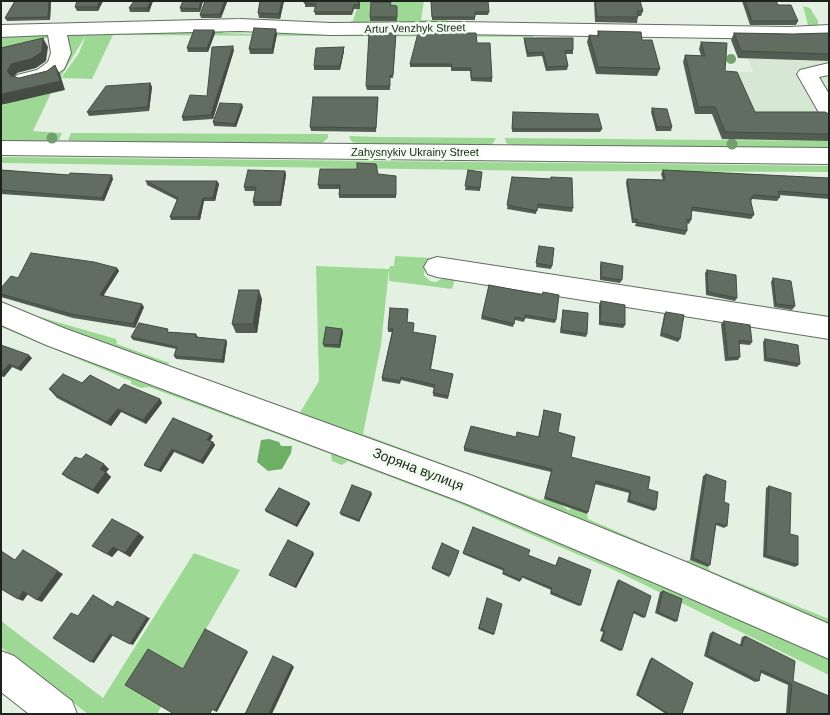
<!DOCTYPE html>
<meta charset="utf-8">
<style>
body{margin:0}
#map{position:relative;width:830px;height:715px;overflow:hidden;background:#e4f1e2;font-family:Helvetica,sans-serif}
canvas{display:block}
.frame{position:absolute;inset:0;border:2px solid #1e231d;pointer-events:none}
</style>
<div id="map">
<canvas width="830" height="715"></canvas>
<div class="frame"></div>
</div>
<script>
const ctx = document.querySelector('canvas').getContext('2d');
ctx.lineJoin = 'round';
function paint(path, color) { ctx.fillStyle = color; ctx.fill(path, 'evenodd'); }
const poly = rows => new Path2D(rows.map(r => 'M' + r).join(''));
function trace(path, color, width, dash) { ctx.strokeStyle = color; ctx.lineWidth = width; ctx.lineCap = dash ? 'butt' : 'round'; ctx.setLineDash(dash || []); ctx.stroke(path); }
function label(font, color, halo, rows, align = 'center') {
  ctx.font = font + ' Helvetica,sans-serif'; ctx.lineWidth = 5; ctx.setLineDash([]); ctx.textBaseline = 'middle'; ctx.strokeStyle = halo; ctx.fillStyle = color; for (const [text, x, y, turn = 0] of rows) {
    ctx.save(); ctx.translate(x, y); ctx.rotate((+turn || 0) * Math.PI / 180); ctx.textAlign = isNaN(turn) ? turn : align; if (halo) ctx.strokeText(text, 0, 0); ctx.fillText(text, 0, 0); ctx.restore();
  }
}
paint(poly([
 [739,36,829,36,829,141,722,140,696,72,753,72]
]), '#d6e8d3');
paint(poly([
 [359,1,424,1,421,20,447,20,447,23,354,24,350,21,353,21],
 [803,6,810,8,818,21,818,28,801,31,701,30,639,29,575,23,809,29],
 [217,29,224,33,251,34,430,32,533,35,533,37,113,35,92,79,61,78,79,53,86,35,51,93,33,131,62,133,59,140,53,142,1,140,1,106,12,102,41,80,60,33],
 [51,32,50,37,1,51,1,34],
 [71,133,328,134,328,138,322,143,76,142,68,140],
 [349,136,378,137,496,138,492,145,408,145,358,143,352,142],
 [505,138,829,141,829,149,514,146,506,143],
 [1,157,753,165,829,166,829,172,544,171,1,163],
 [395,256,433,258,471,264,425,268,424,275,430,281,436,282,445,277,456,276,452,289,389,281,389,269,381,345,363,434,540,500,544,499,561,505,568,510,572,508,587,514,588,519,685,561,690,560,708,567,710,571,829,619,829,634,1,308,1,301,26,313,116,339,117,344,169,363,168,365,298,416,319,381,316,266,389,269,390,266,394,266],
 [1,322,353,451,829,654,829,675,614,570,456,502,348,461,342,465,332,461,331,454,149,387,141,388,131,384,131,381,1,327],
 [194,553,240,570,157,714,88,714,1,647,1,621,103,698]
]), '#9dd995');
paint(poly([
 [269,439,279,442,281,446,292,446,291,453,282,469,268,471,257,462,261,440]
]), '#6eaf66');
const minor = poly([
 [240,19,331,23,457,22,789,27,829,25,829,37,789,39,457,34,331,35,240,31,67,35,71,53,64,69,51,78,24,85,17,83,14,79,17,75,37,70,48,62,51,53,48,35,1,37,1,25,240,19],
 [829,63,829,75,819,77,829,94,829,120,822,118,797,74,800,70,829,63],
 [1,141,829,148,829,164,1,155,1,141],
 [437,257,829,317,829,339,437,277,428,274,424,267,428,260,437,257],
 [1,302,66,329,473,476,686,562,829,624,829,659,662,586,467,504,46,345,1,325,1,302],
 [1,651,14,656,72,701,77,714,29,714,1,692,1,651]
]);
trace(minor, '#626e61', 2);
paint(minor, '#fff');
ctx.fillStyle = '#759f70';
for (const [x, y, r] of [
 [731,59,5],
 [52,138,5.5],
 [732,144,5.5]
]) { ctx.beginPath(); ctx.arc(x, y, r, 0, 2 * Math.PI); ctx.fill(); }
paint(poly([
 [15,1,51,1,50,20,7,21,5,18],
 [77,1,103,1,98,11,77,11,75,7],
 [153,1,149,12,130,12,129,8],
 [203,1,200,12,181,12,180,8],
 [205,1,227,1,227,2,221,18,201,18,200,15],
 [260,1,284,1,280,19,259,18,258,13],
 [305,1,360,1,360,9,354,9,352,15,315,15,315,7,305,7],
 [431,1,489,12,488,15,475,15,475,20,432,20],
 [594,1,640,1,643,11,641,16,638,16,637,23,595,22],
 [742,1,776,1,778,5,798,21,796,25,750,25],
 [391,5,397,6,397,21,370,21,370,17],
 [214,30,215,33,208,52,188,52,187,48],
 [598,31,642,40,660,69,657,76,596,74,587,42,589,35,597,36],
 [734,33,793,34,829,33,829,61,738,58,731,40],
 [277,34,273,54,250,54,249,49],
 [396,36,393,78,390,78,390,90,367,90,366,86],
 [524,38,573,50,573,54,565,54,568,66,567,70,546,71,542,56,527,57,524,42],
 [701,42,725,71,755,112,829,114,829,141,722,139,712,114,695,114,683,62,685,55,701,56,699,49],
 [477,43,492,78,492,82,471,81,470,71,451,71,451,67,410,67,410,64],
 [344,47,344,51,340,70,314,70,314,66],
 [234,50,213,119,183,121,182,117,207,96],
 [150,83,152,87,149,111,89,116,87,112],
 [378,97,376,132,311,131,310,127],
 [243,107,236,127,214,126,213,122],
 [652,108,672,127,671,131,656,131,651,112],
 [513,112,602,129,600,132,512,132],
 [1,170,69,175,113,179,104,201,1,194],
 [468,170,482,172,480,191,465,190],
 [663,170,829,178,829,199,779,195,780,197,777,201,752,199,751,202,754,215,751,219,692,211,691,220,689,224,687,223,687,231,685,235,635,226,636,223,632,223,626,183,627,179,663,180,661,174],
 [285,171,286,175,281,206,254,206,253,202,255,191,245,191,244,187],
 [378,174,396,176,396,198,339,198,339,189,319,189,318,185],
 [512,177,550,179,551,177,573,208,572,212,537,208,536,214,507,209],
 [146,181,217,181,219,184,215,201,204,201,200,220,171,220,170,217,177,200,147,185],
 [539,246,552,266,551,269,536,267],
 [601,262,622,280,620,283,600,280,600,266],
 [117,268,119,271,103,296,144,307,135,328,73,318,1,297,1,288,18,278],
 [707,270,737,298,735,301,706,295,705,273],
 [773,278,795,306,792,310,774,307,771,282],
 [489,285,556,320,555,323,525,318,524,322,515,320,513,327,481,319],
 [262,299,257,333,236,333,232,324],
 [601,301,625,325,623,328,599,325,599,305],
 [563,310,587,334,586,337,560,333],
 [666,312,680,339,678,342,660,336,664,315],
 [724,321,752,342,750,345,739,344,740,357,738,360,725,361,721,324],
 [408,322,413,332,436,339,431,369,453,374,448,399,433,396,434,388,401,380,400,384,382,381,382,378,392,332,388,332,388,329],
 [170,332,196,334,198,337,226,340,227,342,224,363,176,359,174,356,176,349,133,340,131,337],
 [343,332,340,348,324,347,323,344],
 [765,339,800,364,797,367,764,361,763,342],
 [1,345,32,358,21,371,12,367,4,377,1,376],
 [82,383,119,390,160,399,162,403,146,424,121,412,111,426,57,398,49,389],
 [544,410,558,432,571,457,648,489,656,509,654,511,627,502,629,493,595,484,588,512,587,514,544,499,551,472,464,451,464,448,516,437,538,437],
 [173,418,213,436,210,441,213,442,215,445,203,464,174,452,161,472,146,467,144,465],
 [109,469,106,472,111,477,98,494,67,478,62,474],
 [706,474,724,502,727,526,724,528,716,525,710,565,708,567,690,560,703,476],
 [769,486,790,534,798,565,795,567,763,557,766,488],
 [372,494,359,522,341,515,340,513],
 [309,502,310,504,297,527,266,512,265,510],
 [473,527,528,555,555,566,559,557,581,605,579,606,550,594,551,590,521,577,520,582,502,574,504,571,463,554],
 [144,537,130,557,118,550,112,557,92,546],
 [459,551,449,577,432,569,432,568],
 [314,554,296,588,271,576,269,575],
 [619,580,645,617,643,618,633,613,622,650,620,651,600,641,603,632,600,631,617,581],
 [663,591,677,621,675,622,655,613,660,592],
 [487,598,494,634,493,635,478,629],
 [713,632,740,645,742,637,745,636,829,714,786,714,788,685,761,673,759,681,755,682,704,656,710,633],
 [652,658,682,714,666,714,636,695,650,659]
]), '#535e53');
paint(poly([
 [49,1,51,1,50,20,48,17],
 [100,1,103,1,98,11,97,7],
 [151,1,153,1,149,12,147,8],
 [201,1,203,1,200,12,199,9],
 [225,1,227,1,227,2,221,18,220,14],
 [282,1,284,1,280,19,279,14],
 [276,29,277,34,273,54,272,49],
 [214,30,215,33,208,52,207,48],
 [43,38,48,47,46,61,36,68,17,73,12,80,7,71,11,64],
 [233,46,234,50,213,119,211,115],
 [344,47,344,51,340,70,340,66],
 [55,65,60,74,65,90,1,105,1,94,60,81],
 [150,83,152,87,149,111,148,107],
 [242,104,243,107,236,127,235,124],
 [285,171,286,175,281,206,280,202],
 [112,175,113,179,104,201,102,198],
 [217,181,219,184,215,201,213,198],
 [203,198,204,201,200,220,198,217],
 [117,268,119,271,102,298,100,295],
 [259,290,262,299,257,333,253,324],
 [142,304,144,307,135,328,133,324],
 [342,329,343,332,340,348,339,345],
 [226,340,227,342,224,363,222,360],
 [29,355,32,358,21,371,18,368],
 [9,364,12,367,4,377,1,374],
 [160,399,162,403,146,424,143,420],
 [118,409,121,412,111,426,107,422],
 [211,434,213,436,209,443,207,440],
 [213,442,215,445,203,464,201,461],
 [172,449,174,452,161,472,159,470],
 [104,464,109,469,106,472,111,477,98,494,93,490,100,469],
 [371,492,372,494,359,522,359,520],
 [309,502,310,504,297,527,296,525],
 [139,533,144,537,130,557,125,553],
 [113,547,118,550,112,557,107,554],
 [313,552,314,554,296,588,295,587],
 [28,553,63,574,42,602,37,600],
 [23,591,28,594,23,601,18,599],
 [147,617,150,618,133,645,130,644],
 [110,634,113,635,94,663,91,662],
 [247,651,248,652,217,712,215,711],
 [292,665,294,667,272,714,271,714,269,713]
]), '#444c43');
const building = poly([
 [15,1,49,1,48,17,5,18,15,1],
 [77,1,100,1,97,7,75,7,77,1],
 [134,1,151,1,147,8,129,8,134,1],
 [183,1,201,1,199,9,180,8,183,1],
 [205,1,225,1,220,14,200,15,205,1],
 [260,1,282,1,279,14,258,13,260,1],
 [305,1,359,1,359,5,354,5,352,12,314,12,316,4,304,3,305,1],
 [431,1,488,1,489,12,475,12,475,17,432,17,431,1],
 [595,1,640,1,643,11,637,11,638,17,597,17,595,1],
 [745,1,776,1,778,5,791,5,798,21,752,21,745,1],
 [371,2,391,2,390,5,397,6,397,17,370,17,371,2],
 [254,28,276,29,272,49,249,49,254,28],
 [194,30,214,30,207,48,187,48,194,30],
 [598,31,641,32,642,40,652,40,660,69,598,67,589,35,599,36,598,31],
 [369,33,396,33,393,75,390,75,390,86,366,86,369,33],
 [418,33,476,33,477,43,490,43,492,78,471,78,471,68,452,68,451,64,410,64,418,33],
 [734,33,793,34,829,33,829,54,741,51,734,33],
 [43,38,42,52,31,59,11,64,7,71,11,76,19,78,47,71,55,65,60,81,1,94,1,48,43,38],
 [524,38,573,38,573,50,565,51,568,66,547,67,543,52,528,53,524,38],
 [701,42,727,43,725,71,737,72,755,112,825,112,829,114,829,134,725,132,715,107,698,107,685,55,705,56,701,42],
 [233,46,211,115,182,117,190,95,207,96,212,47,233,46],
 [344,47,340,66,314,66,316,48,344,47],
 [150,83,148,107,87,112,106,86,150,83],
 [313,97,378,97,376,128,310,127,313,97],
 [220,103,242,104,235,124,213,122,220,103],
 [652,108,667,109,672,127,657,127,652,108],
 [513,112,598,114,602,129,512,129,513,112],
 [357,163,376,164,378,174,396,176,396,195,339,195,340,185,318,185,320,169,357,169,357,163],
 [1,170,69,175,70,173,112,175,102,198,1,190,1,170],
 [248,170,285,171,280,202,253,202,256,187,244,187,248,170],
 [468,170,482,172,480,188,465,186,468,170],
 [663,170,829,178,829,195,778,191,780,197,753,195,753,198,750,198,754,215,692,207,691,220,687,219,687,231,637,222,637,219,633,219,627,179,665,180,663,170],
 [512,177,551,179,551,177,572,178,573,208,538,204,537,211,507,205,512,177],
 [146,181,217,181,213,198,203,198,198,217,170,217,178,198,146,181],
 [539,246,554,248,552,266,536,263,539,246],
 [31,253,94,262,117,268,100,295,142,304,133,324,71,314,1,294,1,288,11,276,18,278,31,253],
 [601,262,623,266,622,280,601,277,601,262],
 [707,270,736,275,737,298,708,292,707,270],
 [773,278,791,281,795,306,776,304,773,278],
 [489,285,542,295,543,292,559,295,556,320,525,315,525,319,515,317,514,324,482,316,489,285],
 [239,290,259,290,253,324,232,324,239,290],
 [601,301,625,305,625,325,600,322,601,301],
 [390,308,408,309,407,322,414,323,413,332,436,336,430,369,453,374,448,396,433,393,435,385,401,377,400,381,382,378,393,329,388,329,390,308],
 [563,310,588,313,587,334,561,330,563,310],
 [666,312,684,315,680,339,661,333,666,312],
 [724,321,750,325,752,342,739,340,740,357,728,358,724,321],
 [139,323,168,329,167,332,196,334,195,337,226,340,222,360,174,356,177,347,131,337,139,323],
 [326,327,342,329,339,345,323,344,326,327],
 [765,339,798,345,800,364,766,358,765,339],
 [1,345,29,355,18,368,9,364,1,374,1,345],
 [63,374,82,383,90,375,119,390,124,384,160,399,143,420,118,409,107,422,54,394,55,393,49,389,63,374],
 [544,410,561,414,558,432,575,437,571,457,650,477,648,489,658,492,656,509,629,500,631,491,596,481,588,512,545,497,552,469,464,448,471,426,516,437,517,432,539,437,544,410],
 [173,418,211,434,207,440,213,442,201,461,172,449,159,470,144,465,173,418],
 [86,454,104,464,100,469,106,472,93,490,62,474,75,457,81,459,86,454],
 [706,474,726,481,724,502,729,504,727,526,716,523,710,565,693,558,706,474],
 [352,485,371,492,359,520,340,513,352,485],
 [769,486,791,493,790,534,798,536,798,565,766,555,769,486],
 [279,488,309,502,296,525,265,510,279,488],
 [112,519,139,533,125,553,113,547,107,554,92,546,112,519],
 [473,527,530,550,528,555,556,566,559,557,591,570,581,605,551,592,552,588,522,576,521,580,503,573,504,569,463,553,473,527],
 [288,540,313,552,295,587,269,575,288,540],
 [442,543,459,551,450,575,432,568,442,543],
 [23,550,58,571,37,600,23,591,18,599,1,589,1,551,15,560,23,550],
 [619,580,651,596,645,617,634,611,622,650,602,640,605,631,602,629,619,580],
 [663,591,682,599,677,621,658,612,663,591],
 [93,595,113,607,117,601,147,617,130,644,110,634,91,662,53,638,71,613,78,616,93,595],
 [487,598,502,604,494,634,479,628,487,598],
 [205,629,247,651,215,711,212,709,210,714,174,714,125,685,148,649,183,669,205,629],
 [713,632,742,646,745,636,795,661,793,681,829,696,829,714,789,714,792,684,761,670,759,681,707,655,713,632],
 [273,656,292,665,269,713,271,714,245,714,273,656],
 [652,658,693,683,682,714,669,714,638,695,652,658]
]);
paint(building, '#616d60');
trace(building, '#444c43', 1);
label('11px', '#1e231d', '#f1feef', [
 ["Artur Venzhyk Street",415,29,-1],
 ["Zahysnykiv Ukrainy Street",415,153]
]);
label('14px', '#1e231d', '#f1feef', [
 ["Зоряна вулиця",418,470,21]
]);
</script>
